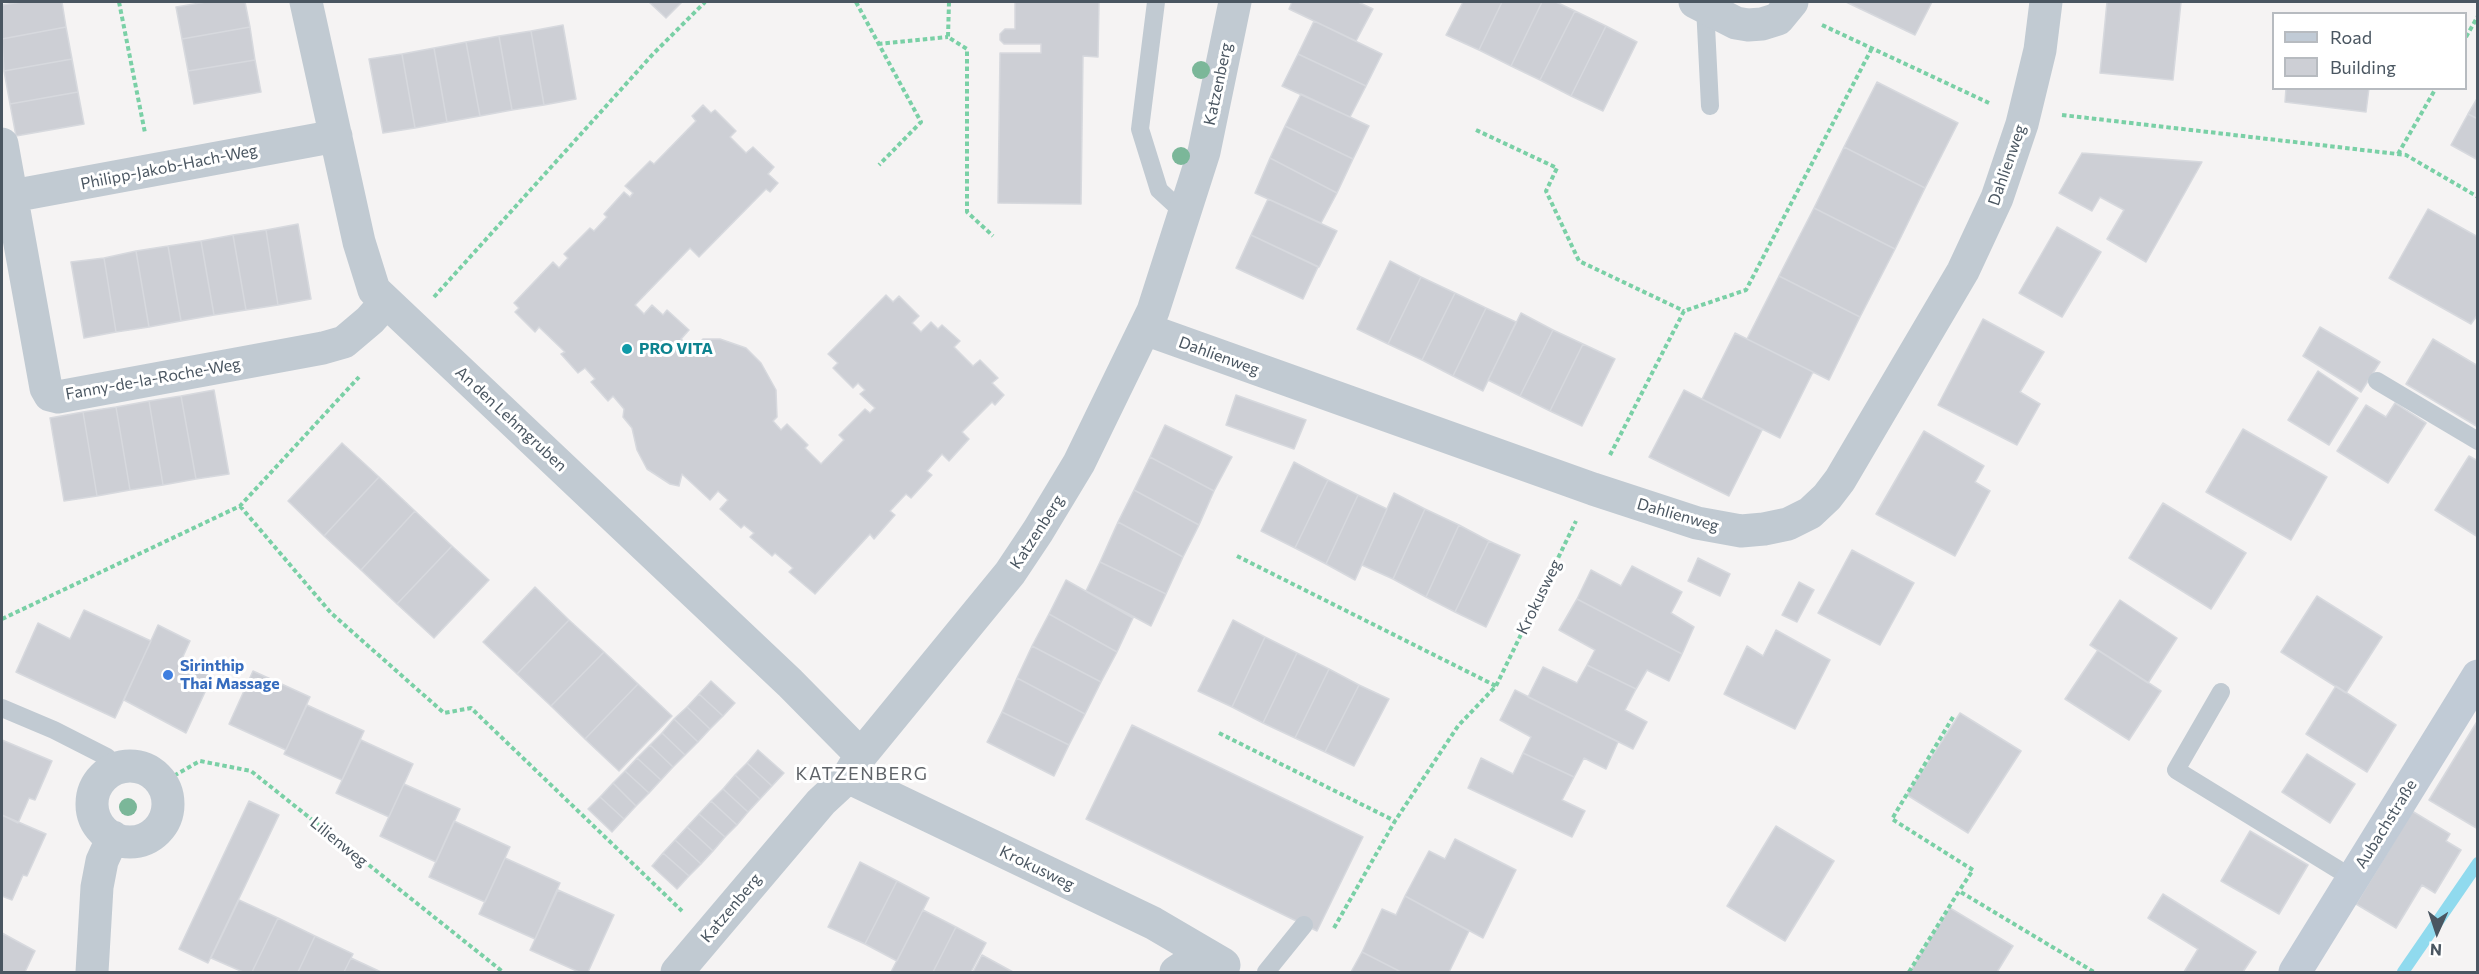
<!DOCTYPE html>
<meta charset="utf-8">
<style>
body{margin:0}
#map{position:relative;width:2479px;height:974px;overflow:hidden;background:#f5f3f3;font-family:Commissioner,sans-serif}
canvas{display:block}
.frame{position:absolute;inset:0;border:3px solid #4a5661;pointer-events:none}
.legend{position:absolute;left:2272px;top:12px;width:195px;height:78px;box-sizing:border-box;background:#fff;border:2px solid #b7bbc0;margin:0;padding:8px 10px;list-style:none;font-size:18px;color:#4a5661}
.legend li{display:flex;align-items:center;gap:12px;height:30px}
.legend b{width:30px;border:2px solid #b7bbc0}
.north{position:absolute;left:2407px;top:902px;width:60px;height:60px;-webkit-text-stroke:4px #fff;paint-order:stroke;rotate:183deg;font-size:16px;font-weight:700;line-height:24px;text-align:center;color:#4a5661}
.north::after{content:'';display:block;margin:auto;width:21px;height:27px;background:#4a5661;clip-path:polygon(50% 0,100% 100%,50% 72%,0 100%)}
</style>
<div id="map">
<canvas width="2479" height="974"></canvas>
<div class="frame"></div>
<ul class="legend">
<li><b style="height:8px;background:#c1cbd6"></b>Road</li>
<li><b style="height:16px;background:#cdcfd5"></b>Building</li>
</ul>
<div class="north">N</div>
</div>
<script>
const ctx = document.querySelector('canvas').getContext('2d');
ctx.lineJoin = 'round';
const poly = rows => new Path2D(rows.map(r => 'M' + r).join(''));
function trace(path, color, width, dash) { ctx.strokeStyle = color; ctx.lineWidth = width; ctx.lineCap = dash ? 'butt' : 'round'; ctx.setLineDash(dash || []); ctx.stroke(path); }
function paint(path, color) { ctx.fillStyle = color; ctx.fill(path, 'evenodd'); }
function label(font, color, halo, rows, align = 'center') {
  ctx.font = font + ' Commissioner,sans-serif'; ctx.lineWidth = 6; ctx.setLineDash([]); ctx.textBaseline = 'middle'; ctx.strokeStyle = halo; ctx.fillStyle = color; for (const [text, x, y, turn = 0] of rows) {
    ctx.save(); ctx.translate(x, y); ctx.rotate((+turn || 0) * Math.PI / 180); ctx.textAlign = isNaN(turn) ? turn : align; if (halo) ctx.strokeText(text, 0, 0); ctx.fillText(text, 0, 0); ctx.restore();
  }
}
trace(poly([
 [2403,972,2478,863]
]), '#90daee', 12);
const building = poly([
 [21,2,62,2,66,27,2,39,2,5,21,2],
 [206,2,245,2,250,27,182,39,176,7,206,2],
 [649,2,682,2,666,18,649,2],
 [1015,2,1099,2,1098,57,1083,56,1081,204,998,203,1000,53,1041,53,1041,44,1004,44,1000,40,1000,34,1005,29,1015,29,1015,2],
 [1292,2,1358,2,1373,9,1356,41,1289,9,1292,2],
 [1463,2,1502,2,1479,50,1446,35,1463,2],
 [1502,2,1542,2,1511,66,1479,50,1502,2],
 [1542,2,1556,2,1575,11,1540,80,1511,66,1542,2],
 [1846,2,1932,2,1915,35,1846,2],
 [2107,2,2181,2,2173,80,2100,73,2107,2],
 [1575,11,1606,26,1571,96,1540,80,1575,11],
 [1314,21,1382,54,1366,86,1298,54,1314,21],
 [563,25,576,99,544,105,531,31,563,25],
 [1606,26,1637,42,1603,111,1571,96,1606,26],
 [66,27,72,59,4,71,2,39,66,27],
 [250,27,255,60,188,71,182,39,250,27],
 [531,31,544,105,512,110,499,36,531,31],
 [499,36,512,110,480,116,466,42,499,36],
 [466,42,480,116,447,122,434,48,466,42],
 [434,48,447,122,415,128,402,54,434,48],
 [402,54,415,128,383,133,369,59,402,54],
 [1298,54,1366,86,1350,117,1282,86,1298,54],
 [72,59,78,92,10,104,4,71,72,59],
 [255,60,261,92,194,104,188,71,255,60],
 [1877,82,1958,123,1925,188,1844,147,1877,82],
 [2286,88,2369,88,2366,112,2285,102,2286,88],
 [78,92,84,124,16,136,10,104,78,92],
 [1301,94,1369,126,1353,159,1285,126,1301,94],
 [2478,97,2478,119,2468,114,2478,97],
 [703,105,711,113,715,110,736,131,730,137,746,153,753,147,774,167,768,174,778,183,770,192,766,189,699,257,690,248,635,305,644,314,652,305,663,315,667,310,689,330,681,339,693,350,703,339,720,339,746,348,761,363,776,390,777,417,773,421,781,430,787,424,808,445,805,448,821,464,844,440,839,435,865,409,870,413,875,408,860,394,865,390,858,383,853,388,833,368,838,363,828,354,886,295,893,302,899,296,919,316,912,323,921,332,931,322,938,329,942,325,960,341,954,347,973,366,980,360,998,378,992,383,1004,395,995,405,992,402,962,432,969,439,949,461,942,454,927,471,932,475,911,498,906,494,890,511,895,515,874,539,870,534,815,594,789,572,793,568,775,553,772,556,750,537,754,533,744,525,741,528,720,509,728,500,718,491,710,500,682,474,679,486,670,484,647,469,637,450,632,428,623,417,624,409,613,396,608,401,591,382,595,379,585,368,578,373,561,354,565,352,539,327,535,332,515,312,519,308,514,303,553,262,559,268,568,258,564,254,590,228,594,231,607,217,604,214,624,192,630,197,633,193,625,186,650,161,654,164,696,121,692,116,703,105],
 [2468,114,2478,119,2478,160,2451,145,2468,114],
 [1285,126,1353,159,1337,193,1270,158,1285,126],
 [1844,147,1925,188,1895,249,1814,208,1844,147],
 [2082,153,2202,162,2146,262,2107,239,2124,210,2100,197,2092,211,2059,193,2082,153],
 [1270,158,1337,193,1321,223,1255,193,1270,158],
 [1268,199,1337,231,1319,267,1251,235,1268,199],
 [1814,208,1895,249,1860,317,1779,276,1814,208],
 [2428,209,2478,237,2478,314,2471,324,2389,278,2428,209],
 [298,224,311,299,278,305,266,230,298,224],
 [2057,227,2101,252,2062,317,2019,293,2057,227],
 [266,230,278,305,246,310,233,235,266,230],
 [233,235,246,310,214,315,201,241,233,235],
 [1251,235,1318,267,1303,299,1236,268,1251,235],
 [201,241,214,315,181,321,168,246,201,241],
 [168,246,181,321,149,327,136,251,168,246],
 [136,251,149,327,116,332,104,258,136,251],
 [104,258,116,332,84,338,71,262,104,258],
 [1390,261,1421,277,1388,344,1357,329,1390,261],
 [1779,276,1860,317,1829,380,1747,339,1779,276],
 [1421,277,1455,293,1422,360,1388,344,1421,277],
 [1455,293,1486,308,1453,376,1422,360,1455,293],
 [1486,308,1516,322,1483,391,1453,376,1486,308],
 [1521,313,1553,330,1520,396,1488,380,1521,313],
 [1983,319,2044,352,2020,392,2040,404,2017,445,1938,405,1983,319],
 [2320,327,2380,362,2361,392,2303,356,2320,327],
 [1553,330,1583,344,1550,411,1520,396,1553,330],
 [1735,333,1813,372,1780,438,1702,399,1735,333],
 [2433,339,2478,366,2478,427,2406,384,2433,339],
 [1583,344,1615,359,1582,426,1550,411,1583,344],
 [2318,371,2358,398,2329,445,2288,420,2318,371],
 [214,390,229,474,196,479,181,396,214,390],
 [1684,390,1762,430,1729,496,1649,457,1684,390],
 [1236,395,1306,420,1294,449,1226,425,1236,395],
 [181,396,196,479,163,485,149,401,181,396],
 [149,401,163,485,130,490,116,407,149,401],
 [2395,403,2426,423,2388,483,2337,451,2366,405,2386,417,2395,403],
 [116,407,130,490,97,496,83,412,116,407],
 [83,412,97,496,64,501,50,418,83,412],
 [1165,425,1232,457,1214,491,1150,457,1165,425],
 [2243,429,2327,477,2291,540,2206,492,2243,429],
 [1924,431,1984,466,1975,482,1990,491,1955,556,1876,514,1924,431],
 [342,443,379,477,324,536,288,501,342,443],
 [2469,456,2478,461,2478,537,2435,510,2469,456],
 [1150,457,1214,491,1199,525,1134,490,1150,457],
 [1294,462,1328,480,1295,548,1261,531,1294,462],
 [379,477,415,511,361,570,324,536,379,477],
 [1328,480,1358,495,1326,564,1295,548,1328,480],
 [1134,490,1199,525,1183,557,1118,522,1134,490],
 [1394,493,1425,509,1393,579,1362,565,1394,493],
 [1358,495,1387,509,1355,580,1326,564,1358,495],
 [2163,503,2246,553,2211,609,2129,558,2163,503],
 [1425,509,1459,525,1426,597,1393,579,1425,509],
 [415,511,452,546,397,604,361,570,415,511],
 [1118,522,1183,557,1166,594,1100,562,1118,522],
 [1459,525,1489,541,1455,612,1426,597,1459,525],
 [1489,541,1520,555,1486,627,1455,612,1489,541],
 [452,546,489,580,434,638,397,604,452,546],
 [1852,550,1914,583,1880,645,1818,613,1852,550],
 [1698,558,1730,574,1720,596,1688,581,1698,558],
 [1100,562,1166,594,1151,626,1086,591,1100,562],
 [1632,566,1682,592,1671,613,1694,627,1682,654,1577,599,1591,570,1621,586,1632,566],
 [1066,580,1133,618,1117,652,1049,614,1066,580],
 [1799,582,1814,590,1797,622,1782,615,1799,582],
 [535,587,569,620,517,674,483,642,535,587],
 [2317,596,2382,637,2346,693,2281,652,2317,596],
 [1577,599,1682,654,1669,681,1647,670,1636,689,1587,665,1595,650,1559,630,1577,599],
 [2120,600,2177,638,2148,683,2090,645,2120,600],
 [84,610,151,641,115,718,16,672,38,623,70,639,84,610],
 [1049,614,1117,652,1101,682,1032,646,1049,614],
 [569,620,604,652,551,706,517,674,569,620],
 [1233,620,1265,637,1232,707,1198,691,1233,620],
 [158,625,190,641,181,661,212,677,186,733,124,700,158,625],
 [1776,630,1830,660,1795,729,1724,694,1747,646,1763,656,1776,630],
 [1265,637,1297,653,1263,723,1232,707,1265,637],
 [1032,646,1101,682,1085,714,1017,678,1032,646],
 [2098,650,2161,691,2129,740,2065,699,2098,650],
 [604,652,638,684,585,739,551,706,604,652],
 [1297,653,1329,669,1295,738,1263,723,1297,653],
 [1587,665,1636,689,1625,710,1647,722,1633,749,1528,697,1543,667,1577,683,1587,665],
 [1329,669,1359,685,1325,752,1295,738,1329,669],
 [253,671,310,697,286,750,229,724,253,671],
 [1017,678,1085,714,1069,745,1002,712,1017,678],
 [711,681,735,703,723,716,699,694,711,681],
 [638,684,672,716,619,771,585,739,638,684],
 [1359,685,1389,699,1354,766,1325,752,1359,685],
 [2336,686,2396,725,2367,772,2306,734,2336,686],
 [1515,690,1618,742,1606,769,1584,758,1574,777,1523,753,1531,737,1500,720,1515,690],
 [699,694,723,716,710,729,687,707,699,694],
 [307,705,364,731,342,780,284,754,307,705],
 [687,707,710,729,698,742,674,719,687,707],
 [1002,712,1069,745,1054,776,987,742,1002,712],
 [1960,713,2021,751,1968,833,1907,795,1960,713],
 [674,719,698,742,685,755,662,733,674,719],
 [2478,720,2478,829,2429,800,2478,720],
 [1132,725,1363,837,1317,931,1086,819,1132,725],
 [662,733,685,755,673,767,650,745,662,733],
 [2,740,52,761,35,800,29,798,18,823,2,815,2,740],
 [361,740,413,764,389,817,336,793,361,740],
 [650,745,673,767,661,780,637,758,650,745],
 [758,750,784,773,772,786,747,763,758,750],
 [1523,753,1574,777,1562,800,1585,811,1572,837,1468,788,1481,758,1513,774,1523,753],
 [2307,754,2355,784,2330,823,2282,792,2307,754],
 [637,758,661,780,649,793,625,771,637,758],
 [747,763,772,786,760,799,735,775,747,763],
 [625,771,649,793,636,806,613,783,625,771],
 [735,775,760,799,748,812,723,789,735,775],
 [613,783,636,806,624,819,600,797,613,783],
 [404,784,460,809,436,862,380,836,404,784],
 [723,789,748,812,737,825,711,801,723,789],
 [600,797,624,819,612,832,588,809,600,797],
 [249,801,279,815,208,963,179,949,249,801],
 [711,801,737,825,725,837,699,814,711,801],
 [2412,811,2450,834,2446,841,2461,850,2435,893,2422,885,2396,928,2356,904,2412,811],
 [699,814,725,837,713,851,687,827,699,814],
 [2,815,46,834,27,876,23,875,12,900,2,896,2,815],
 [454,821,510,847,485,902,429,877,454,821],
 [1776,826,1834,861,1785,941,1727,906,1776,826],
 [687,827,713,851,701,864,675,840,687,827],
 [2250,831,2308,865,2279,914,2221,881,2250,831],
 [1455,839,1516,870,1483,938,1405,896,1429,851,1445,859,1455,839],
 [675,840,701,864,689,876,663,853,675,840],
 [663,853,689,876,677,889,652,866,663,853],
 [505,858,560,883,535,939,479,914,505,858],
 [860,862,897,881,865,944,828,927,860,862],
 [897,881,929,898,897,961,865,944,897,881],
 [558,890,614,915,588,972,579,972,530,950,558,890],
 [2163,894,2256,952,2243,972,2184,972,2198,949,2148,918,2163,894],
 [1405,896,1469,931,1449,972,1401,972,1362,952,1382,909,1396,915,1405,896],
 [239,900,278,918,252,972,243,972,211,958,239,900],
 [1950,908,2013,946,1997,972,1910,972,1950,908],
 [923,910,956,927,933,972,891,972,923,910],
 [278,918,315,936,298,972,252,972,278,918],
 [956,927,986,943,971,972,933,972,956,927],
 [2,933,35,951,25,972,2,972,2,933],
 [315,936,353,954,344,972,298,972,315,936],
 [1362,952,1401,972,1351,972,1362,952],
 [982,955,1013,972,973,972,982,955],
 [351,958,381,972,344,972,351,958]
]);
paint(building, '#cdcfd5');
trace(building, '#d7d9de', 1.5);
trace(poly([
 [119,2,145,133],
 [856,2,921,122,879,165],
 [949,2,948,37,967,49,967,212,993,236],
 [1822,25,1989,103],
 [2466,37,2478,16],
 [878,44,948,37],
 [2062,115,2406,155,2478,197],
 [1476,130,1557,168,1546,191,1579,261,1684,311],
 [2398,154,2436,88],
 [434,297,653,54,705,2],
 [1610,455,1684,311,1746,290,1871,50],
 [240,506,331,613,444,713,471,708,682,911],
 [1237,556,1496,686],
 [2,619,240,506,359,377],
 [1953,717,1892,819,1973,870,1959,891],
 [1219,733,1395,821],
 [161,783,200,761,251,771,503,972],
 [1334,928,1395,821,1458,726,1496,686,1576,521],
 [1909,972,1959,891,2094,972]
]), '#7ad0a6', 4, [4.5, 3]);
trace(poly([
 [1156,2,1140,129,1159,190,1184,213],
 [1705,6,1710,106],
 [2377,381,2478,441],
 [2221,692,2176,770,2352,878],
 [2,708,54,730,107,757,113,770],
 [1266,972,1304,925]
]), '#c1cad2', 18);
trace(poly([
 [306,2,359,242,374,290,790,683,861,755],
 [1695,2,1736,23,1748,25,1762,24,1778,19,1792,2],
 [2,144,46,388,50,395,58,397,323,348,344,342,370,320,386,302],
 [2,198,336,136],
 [1145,329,1593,489,1697,523,1741,531,1764,529,1788,524,1810,513,1827,497,1840,480,1963,271,1997,198,2022,124,2040,50,2046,2],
 '92 804a38 38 0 1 1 76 0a38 38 0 1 1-76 0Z',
 [848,777,1153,923,1223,964],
 [92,972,97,887,102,861,113,837],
 [677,972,821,802,848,777,861,755,1010,573,1038,531,1079,463,1153,311,1204,152,1235,2],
 [1176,972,1185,966,1197,961,1211,960,1224,965]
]), '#c1cad2', 33);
trace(poly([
 [2295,972,2478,676]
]), '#c1cbd6', 33);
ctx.fillStyle = '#7bb799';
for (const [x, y] of [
 [1201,70],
 [1181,156],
 [128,807]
]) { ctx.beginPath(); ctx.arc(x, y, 9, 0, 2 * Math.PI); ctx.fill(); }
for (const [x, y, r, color] of [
 [627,349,6,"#0f9aa8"],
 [168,675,6,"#3f7fe0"]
]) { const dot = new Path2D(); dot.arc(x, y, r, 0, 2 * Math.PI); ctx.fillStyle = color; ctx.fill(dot); trace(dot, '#fff', 2); }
label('16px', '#4a5661', '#fff', [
 ["Katzenberg",1218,84,-78],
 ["Dahlienweg",2007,165,-71],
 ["Philipp-Jakob-Hach-Weg",169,167,-11],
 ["Dahlienweg",1219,356,20],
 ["Fanny-de-la-Roche-Weg",153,379,-10],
 ["An den Lehmgruben",511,419,43],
 ["Dahlienweg",1678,515,16],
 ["Katzenberg",1037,532,-57],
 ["Krokusweg",1539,597,-64],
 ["Aubachstraße",2386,824,-58],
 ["Lilienweg",339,842,39],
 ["Krokusweg",1037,868,26],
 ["Katzenberg",731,908,-50]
]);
label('bold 16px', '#0d838f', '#fff', [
 ["PRO VITA",639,349]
], 'left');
label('bold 16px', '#366cbe', '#fff', [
 ["Sirinthip",180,666],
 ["Thai Massage",180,684]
], 'left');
ctx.letterSpacing = '1.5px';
label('18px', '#5f6368', '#fff', [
 ["KATZENBERG",862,774]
]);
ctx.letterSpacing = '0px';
</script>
